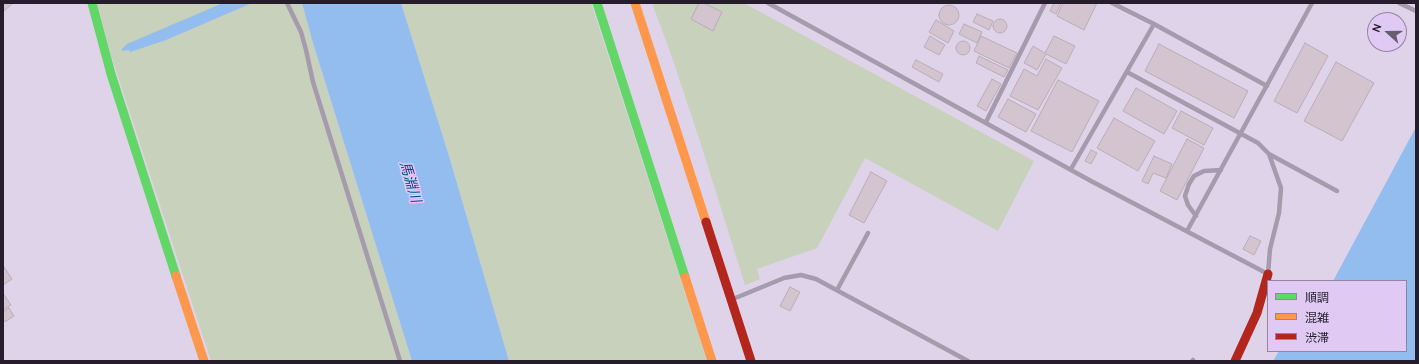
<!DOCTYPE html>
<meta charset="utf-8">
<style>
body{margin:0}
#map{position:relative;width:1419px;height:364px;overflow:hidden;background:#dfd3ea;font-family:Cabin,"Noto Sans JP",sans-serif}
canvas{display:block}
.frame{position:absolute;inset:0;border:4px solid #251d2c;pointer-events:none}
.legend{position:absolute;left:1267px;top:280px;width:140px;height:72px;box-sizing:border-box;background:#e0caf3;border:1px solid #9585a3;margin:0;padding:5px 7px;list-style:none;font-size:12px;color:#251d2c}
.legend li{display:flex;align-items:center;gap:8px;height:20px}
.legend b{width:20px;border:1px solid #9585a3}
.north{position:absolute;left:1367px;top:12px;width:40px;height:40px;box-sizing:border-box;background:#e0caf3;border:1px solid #9585a3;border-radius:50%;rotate:291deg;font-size:11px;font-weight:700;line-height:16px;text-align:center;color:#251d2c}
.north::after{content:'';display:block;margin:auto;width:14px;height:18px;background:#665d6e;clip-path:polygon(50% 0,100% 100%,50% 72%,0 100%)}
</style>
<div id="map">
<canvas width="1419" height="364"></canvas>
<div class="frame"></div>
<ul class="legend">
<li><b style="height:5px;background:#63d668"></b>順調</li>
<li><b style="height:5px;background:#ff974d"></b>混雑</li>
<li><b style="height:5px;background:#b3261e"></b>渋滞</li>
</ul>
<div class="north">N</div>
</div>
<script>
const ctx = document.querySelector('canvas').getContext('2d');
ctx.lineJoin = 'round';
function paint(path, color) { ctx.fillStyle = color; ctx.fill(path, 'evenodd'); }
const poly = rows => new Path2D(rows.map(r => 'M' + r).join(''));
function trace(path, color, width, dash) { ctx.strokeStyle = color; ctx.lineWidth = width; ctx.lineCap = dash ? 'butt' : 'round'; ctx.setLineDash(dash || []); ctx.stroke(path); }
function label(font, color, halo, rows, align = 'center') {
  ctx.font = font + ' Cabin,"Noto Sans JP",sans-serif'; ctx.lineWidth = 3; ctx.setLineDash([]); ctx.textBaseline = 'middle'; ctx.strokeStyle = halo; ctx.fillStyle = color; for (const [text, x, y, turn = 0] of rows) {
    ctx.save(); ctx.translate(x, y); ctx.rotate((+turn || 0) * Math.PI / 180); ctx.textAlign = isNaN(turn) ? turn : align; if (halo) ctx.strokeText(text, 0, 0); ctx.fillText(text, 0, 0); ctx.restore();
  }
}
paint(poly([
 [97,3,302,3,313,43,412,361,211,361,111,55],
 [401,3,591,3,707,361,509,361,449,156],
 [652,3,744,3,1034,161,998,231,865,158,817,248,757,269,760,279,745,285,699,138,672,57]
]), '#c7d1bc');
paint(poly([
 [223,3,252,3,166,40,130,52,129,50,122,51,122,49,127,44],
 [302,3,401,3,449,156,509,361,412,361,313,43],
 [1416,127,1416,361,1273,361,1279,351,1406,351,1406,281,1333,281]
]), '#93bcef');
const building = poly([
 [3,3,13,3,4,11,3,3],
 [699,3,704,3,722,12,713,31,691,19,699,3],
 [1054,3,1061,3,1056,14,1050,11,1054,3],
 [1063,3,1097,3,1084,30,1057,16,1063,3],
 '939 15a10 10 0 1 1 20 0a10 10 0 1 1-20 0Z',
 [977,14,993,21,989,30,973,22,977,14],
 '993 26a7 7 0 1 1 14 0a7 7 0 1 1-14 0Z',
 [936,20,954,31,948,43,929,32,936,20],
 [964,24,982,32,977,43,959,34,964,24],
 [930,36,945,45,939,55,924,47,930,36],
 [981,36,1017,53,1009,68,974,51,981,36],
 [1054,36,1075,46,1066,64,1046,54,1037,70,1024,63,1033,46,1045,53,1054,36],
 '956 48a7 7 0 1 1 14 0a7 7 0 1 1-14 0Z',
 [1305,43,1328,56,1297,113,1274,101,1305,43],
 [1159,44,1248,91,1234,118,1145,71,1159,44],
 [979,56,1008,70,1004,77,976,63,979,56],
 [1046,59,1062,68,1038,110,1010,96,1024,69,1037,76,1046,59],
 [916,60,943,74,939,82,912,67,916,60],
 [1336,62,1374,83,1342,141,1304,121,1336,62],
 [992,79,1001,84,986,111,977,106,992,79],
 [1058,80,1099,101,1072,152,1031,131,1058,80],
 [1136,88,1177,111,1164,134,1123,111,1136,88],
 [1008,99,1036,114,1026,132,998,117,1008,99],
 [1181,111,1213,128,1204,145,1172,128,1181,111],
 [1114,118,1155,141,1138,171,1097,148,1114,118],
 [1187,139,1204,148,1177,200,1160,191,1187,139],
 [1091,150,1097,153,1091,164,1085,161,1091,150],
 [1154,156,1172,164,1166,178,1153,173,1148,184,1142,181,1154,156],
 [871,172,887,181,864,223,849,215,871,172],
 [1250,236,1261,241,1254,255,1243,249,1250,236],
 [4,267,12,279,3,285,3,268,4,267],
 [790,287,800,292,790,311,780,306,790,287],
 [4,295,11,305,3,310,3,296,4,295],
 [9,308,14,316,5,322,3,319,3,312,9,308]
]);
paint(building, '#d3c4cf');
trace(building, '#baacb7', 1);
trace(poly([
 [287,3,301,32,306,50,313,82,400,361],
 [768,3,1091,181,1268,274,1270,249,1279,213,1281,188,1269,154,1258,143,1127,72],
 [1112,3,1154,24,1267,86],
 [1399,3,1416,11],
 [986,122,1045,3],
 [1269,154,1337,191],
 [1071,169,1154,24],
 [1196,216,1188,205,1185,196,1189,184,1194,176,1204,171,1221,170],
 [1187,231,1312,3],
 [837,290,868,233],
 [733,299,784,278,801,275,816,279,968,361],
 [1192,361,1193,360]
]), '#a59bad', 4.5);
trace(poly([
 [92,3,111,74,176,276],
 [597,3,685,277]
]), '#63d668', 9);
trace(poly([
 [635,3,706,222],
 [176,276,204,361],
 [685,277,712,361]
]), '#ff974d', 9);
trace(poly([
 [706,222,751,361],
 [1235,361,1257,313,1268,274]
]), '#b3261e', 9);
label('italic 14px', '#004981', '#e0caf3', [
 ["馬淵川",410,182,73]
]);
</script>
